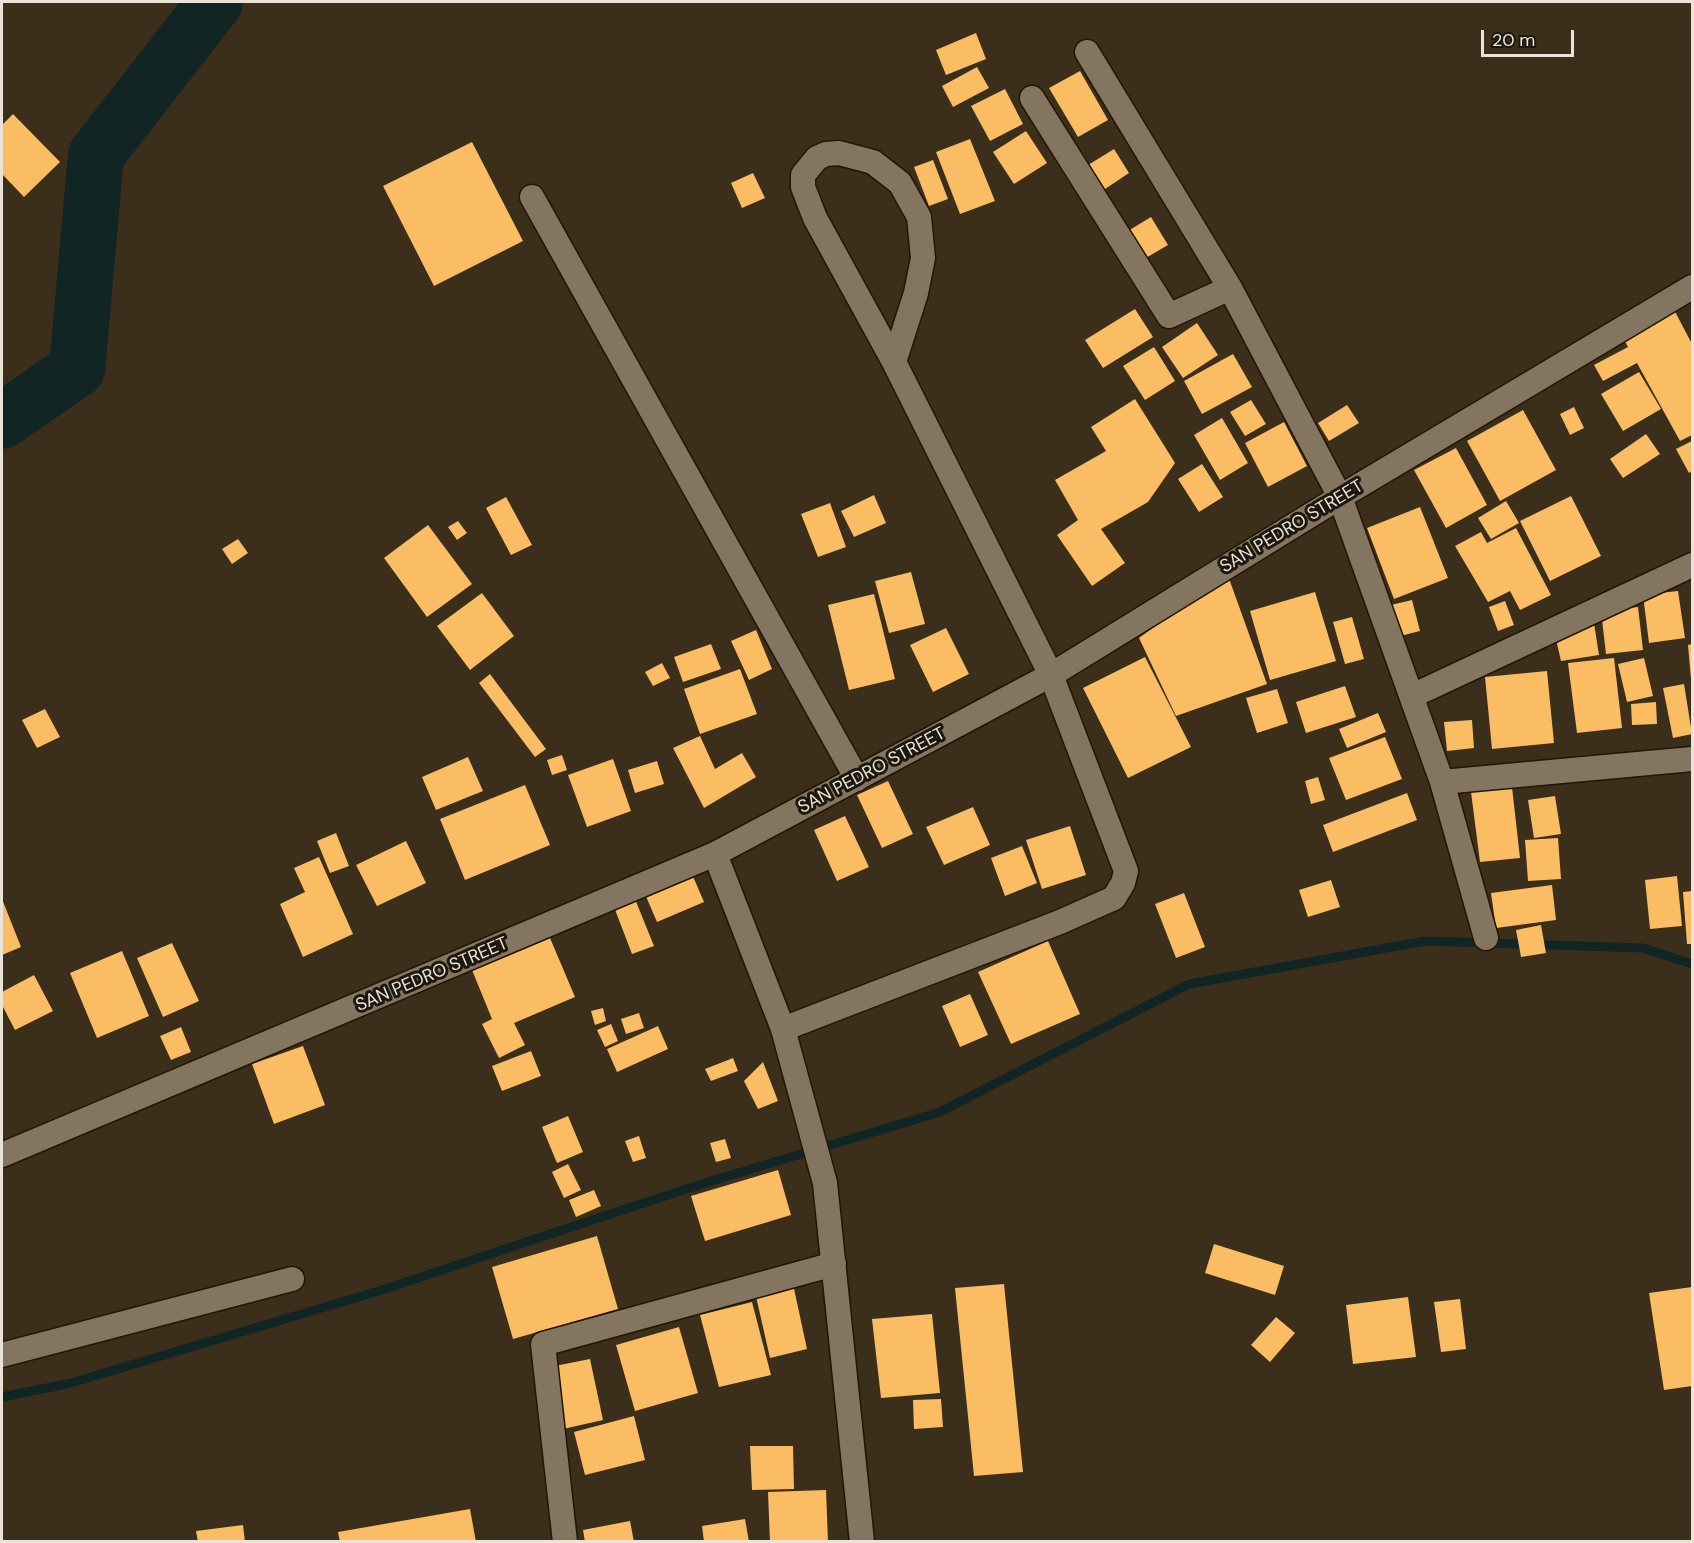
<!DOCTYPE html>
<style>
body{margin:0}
#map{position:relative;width:1694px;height:1543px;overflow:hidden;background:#3b2e1b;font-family:"DM Sans",sans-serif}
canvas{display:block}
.frame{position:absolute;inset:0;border:3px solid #ebe3d7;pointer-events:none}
.scale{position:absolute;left:1481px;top:30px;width:93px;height:27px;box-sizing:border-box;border:3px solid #ebe3d7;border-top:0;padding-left:8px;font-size:18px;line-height:21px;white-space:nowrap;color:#ebe3d7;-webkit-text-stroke:4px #1d170f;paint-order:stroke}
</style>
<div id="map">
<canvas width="1694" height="1543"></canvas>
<div class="frame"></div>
<div class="scale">20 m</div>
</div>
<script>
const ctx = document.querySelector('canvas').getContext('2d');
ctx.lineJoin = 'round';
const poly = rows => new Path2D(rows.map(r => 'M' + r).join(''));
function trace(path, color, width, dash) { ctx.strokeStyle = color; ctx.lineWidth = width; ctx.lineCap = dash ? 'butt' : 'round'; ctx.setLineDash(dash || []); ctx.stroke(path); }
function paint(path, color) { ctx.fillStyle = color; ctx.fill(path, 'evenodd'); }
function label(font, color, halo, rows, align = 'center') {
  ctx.font = font + ' "DM Sans",sans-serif'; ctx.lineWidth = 6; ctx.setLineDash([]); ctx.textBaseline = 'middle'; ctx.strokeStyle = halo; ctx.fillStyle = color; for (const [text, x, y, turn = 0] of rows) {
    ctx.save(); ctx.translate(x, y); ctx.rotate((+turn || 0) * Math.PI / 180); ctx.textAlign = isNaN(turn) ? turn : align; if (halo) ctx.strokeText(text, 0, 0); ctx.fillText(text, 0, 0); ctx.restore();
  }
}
trace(poly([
 [2,1397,71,1383,385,1289,695,1186,940,1112,1189,984,1425,941,1643,948,1692,964]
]), '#112525', 9);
trace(poly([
 [2,421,77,369,96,155,215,2]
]), '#112525', 56);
paint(poly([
 [976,33,986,59,946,75,936,50],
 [977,67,989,88,953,107,942,86],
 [1080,71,1108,120,1078,137,1049,88],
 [1005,89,1023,124,990,141,971,106],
 [13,114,60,162,24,197,2,174,2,125],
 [1026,131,1047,163,1014,184,993,152],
 [970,139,995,201,960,214,936,152],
 [472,142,523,241,434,286,383,186],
 [1114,149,1129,173,1096,195,1080,170],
 [933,160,948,199,929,206,914,167],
 [753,173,765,198,742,208,731,183],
 [1151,217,1168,245,1144,259,1128,231],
 [1671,304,1692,344,1692,435,1680,441,1637,363,1603,381,1594,365,1628,347,1620,332],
 [1135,309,1153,337,1103,368,1085,340],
 [1197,323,1218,355,1183,378,1162,347],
 [1154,347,1175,381,1145,400,1123,366],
 [1233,354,1252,387,1202,414,1184,381],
 [1639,372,1661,409,1623,431,1601,394],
 [1135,399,1175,463,1148,502,1101,529,1125,563,1092,586,1057,535,1078,520,1055,480,1106,451,1091,427],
 [1251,400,1266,424,1245,436,1230,412],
 [1347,405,1359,423,1329,441,1318,423],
 [1574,407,1584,428,1570,435,1560,414],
 [1523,410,1556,470,1500,501,1467,441],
 [1222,418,1248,463,1220,480,1194,435],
 [1284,422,1307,466,1268,487,1245,443],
 [1646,434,1660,454,1623,478,1610,459],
 [1692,441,1692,471,1689,473,1676,449],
 [1456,448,1487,505,1446,528,1414,470],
 [1202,464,1223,497,1199,512,1178,479],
 [874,495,886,523,854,537,841,511],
 [1571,496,1601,556,1550,581,1520,521],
 [506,497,532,545,511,555,486,508],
 [1506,501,1519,523,1491,539,1478,518],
 [830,503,846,547,818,557,801,514],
 [1420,507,1448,578,1394,599,1367,528],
 [458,521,467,533,457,540,448,527],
 [428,525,472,584,427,617,384,558],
 [1516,528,1551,595,1520,610,1510,591,1488,602,1455,546,1481,532,1487,543],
 [238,539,248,553,232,564,222,549],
 [911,572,925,624,889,633,875,581],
 [1227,573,1267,684,1176,716,1139,638],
 [1678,591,1685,638,1649,643,1643,595],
 [1315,592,1336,661,1270,680,1250,611],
 [482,593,514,636,470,670,437,626],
 [874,594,895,679,849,690,828,605],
 [1412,600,1420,631,1400,636,1391,605],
 [1505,601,1514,625,1498,631,1489,607],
 [1638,607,1643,650,1606,654,1601,611],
 [1352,617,1364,659,1345,664,1333,622],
 [1593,617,1599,655,1561,661,1556,639],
 [946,628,969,674,933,692,910,645],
 [756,630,772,669,749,680,731,641],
 [711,644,721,669,683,682,674,657],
 [1692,644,1692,679,1691,679,1688,645],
 [1145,657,1191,747,1128,778,1083,688],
 [1614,658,1622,728,1577,733,1568,663],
 [1644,658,1653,696,1627,702,1618,664],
 [662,663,670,678,653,686,645,672],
 [740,669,757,714,700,734,684,689],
 [1547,671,1554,743,1492,749,1485,677],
 [490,674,546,749,535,757,479,683],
 [1684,684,1692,734,1673,738,1663,688],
 [1345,686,1356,717,1306,733,1296,702],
 [1277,689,1288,723,1257,733,1246,698],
 [1656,702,1657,724,1632,725,1631,704],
 [45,709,60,737,37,748,22,720],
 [1378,713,1386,732,1347,748,1339,729],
 [1472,720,1474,748,1447,751,1444,722],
 [700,736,715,769,742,753,756,777,704,808,673,748],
 [1385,737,1402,779,1346,800,1329,758],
 [562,755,567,770,552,775,547,760],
 [468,757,483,791,436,810,422,777],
 [613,759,631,811,587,827,568,775],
 [657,761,664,784,635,793,628,770],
 [1318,777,1325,800,1311,804,1305,781],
 [888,781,913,834,882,848,857,795],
 [525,785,550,845,465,880,440,819],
 [1512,787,1520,858,1480,862,1471,792],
 [1407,793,1417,820,1333,852,1323,825],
 [1555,796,1561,834,1534,838,1528,800],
 [973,807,990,845,944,865,926,827],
 [845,816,869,867,837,881,814,830],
 [1070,826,1086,875,1042,889,1026,840],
 [336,833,349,866,330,873,317,841],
 [1558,838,1561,879,1528,881,1525,840],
 [406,841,426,883,377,906,356,865],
 [1022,846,1037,883,1005,896,991,858],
 [319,857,353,934,303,957,280,904,305,892,294,868],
 [689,867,704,902,657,922,642,887],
 [1677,876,1682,926,1650,929,1645,880],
 [1331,880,1340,907,1308,917,1299,890],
 [1552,885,1556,920,1496,928,1491,893],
 [1692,891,1692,944,1687,944,1683,892],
 [1184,893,1205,947,1176,958,1155,904],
 [2,899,21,947,2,955],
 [635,899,654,946,632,954,614,907],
 [1541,925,1546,953,1521,957,1516,930],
 [550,938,575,997,514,1023,525,1045,499,1058,482,1024,492,1019,472,970],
 [1048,941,1080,1014,1011,1044,978,972],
 [172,943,199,1001,163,1017,137,958],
 [122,951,149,1016,97,1038,70,973],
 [34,975,53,1011,15,1030,2,1005,2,992],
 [970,994,988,1035,960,1047,942,1006],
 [603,1008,606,1021,595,1025,591,1011],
 [639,1013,644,1028,626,1034,621,1019],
 [611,1024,618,1041,605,1047,597,1030],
 [658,1026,668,1049,617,1072,607,1049],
 [181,1027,191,1052,171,1060,160,1036],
 [303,1046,325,1105,274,1124,252,1064],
 [531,1051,541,1076,502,1091,492,1066],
 [733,1058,738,1071,711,1081,705,1069],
 [763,1062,778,1101,758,1109,744,1081],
 [568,1116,583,1152,557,1163,542,1127],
 [639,1136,646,1158,633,1162,625,1141],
 [725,1139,731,1158,716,1162,710,1143],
 [568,1164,581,1190,564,1198,552,1172],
 [778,1170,791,1215,705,1241,691,1196],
 [594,1190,601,1206,576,1217,569,1200],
 [597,1236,618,1309,513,1339,492,1267],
 [1214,1244,1284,1266,1275,1295,1205,1273],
 [793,1284,807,1349,770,1358,755,1292],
 [1004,1284,1023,1472,974,1476,955,1288],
 [1692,1287,1692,1386,1664,1390,1649,1293],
 [1408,1297,1416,1357,1353,1364,1346,1305],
 [1460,1299,1466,1349,1441,1352,1434,1302],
 [752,1302,771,1375,719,1387,700,1315],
 [932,1314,940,1393,881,1398,872,1319],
 [1276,1317,1295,1333,1270,1362,1251,1345],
 [679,1327,698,1393,635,1411,616,1345],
 [590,1359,603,1420,563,1429,550,1367],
 [941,1399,943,1427,914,1429,913,1400],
 [634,1416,645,1460,585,1475,574,1432],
 [750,1446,793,1446,794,1489,752,1490],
 [826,1490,828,1542,770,1542,768,1492],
 [470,1509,476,1542,340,1542,338,1532],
 [745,1519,749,1542,704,1542,702,1526],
 [630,1521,634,1542,585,1542,583,1530],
 [243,1525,245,1542,198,1542,196,1531]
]), '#fabd63');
const minor = poly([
 [1087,52,1230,288],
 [1032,98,1169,316,1230,288,1340,497,1442,782,1486,938],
 [532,197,857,779],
 [1412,696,1692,565],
 [1442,782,1692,759],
 [715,854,783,1029,825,1183,862,1542],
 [783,1029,1060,922,1114,898,1123,883,1126,871,1051,675,894,362,815,218,803,187,803,175,817,158,826,154,839,153,873,162,900,183,919,217,923,258,916,293,894,362],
 [2,1155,715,854,1051,675,1340,497,1692,287],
 [2,1355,292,1279],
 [565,1542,543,1344,834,1264]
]);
trace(minor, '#221604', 27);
trace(minor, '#847560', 24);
label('18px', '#ebe3d7', '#1d170f', [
 ["SAN PEDRO STREET",1292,527,-31],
 ["SAN PEDRO STREET",872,771,-28],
 ["SAN PEDRO STREET",432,975,-23]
]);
</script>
